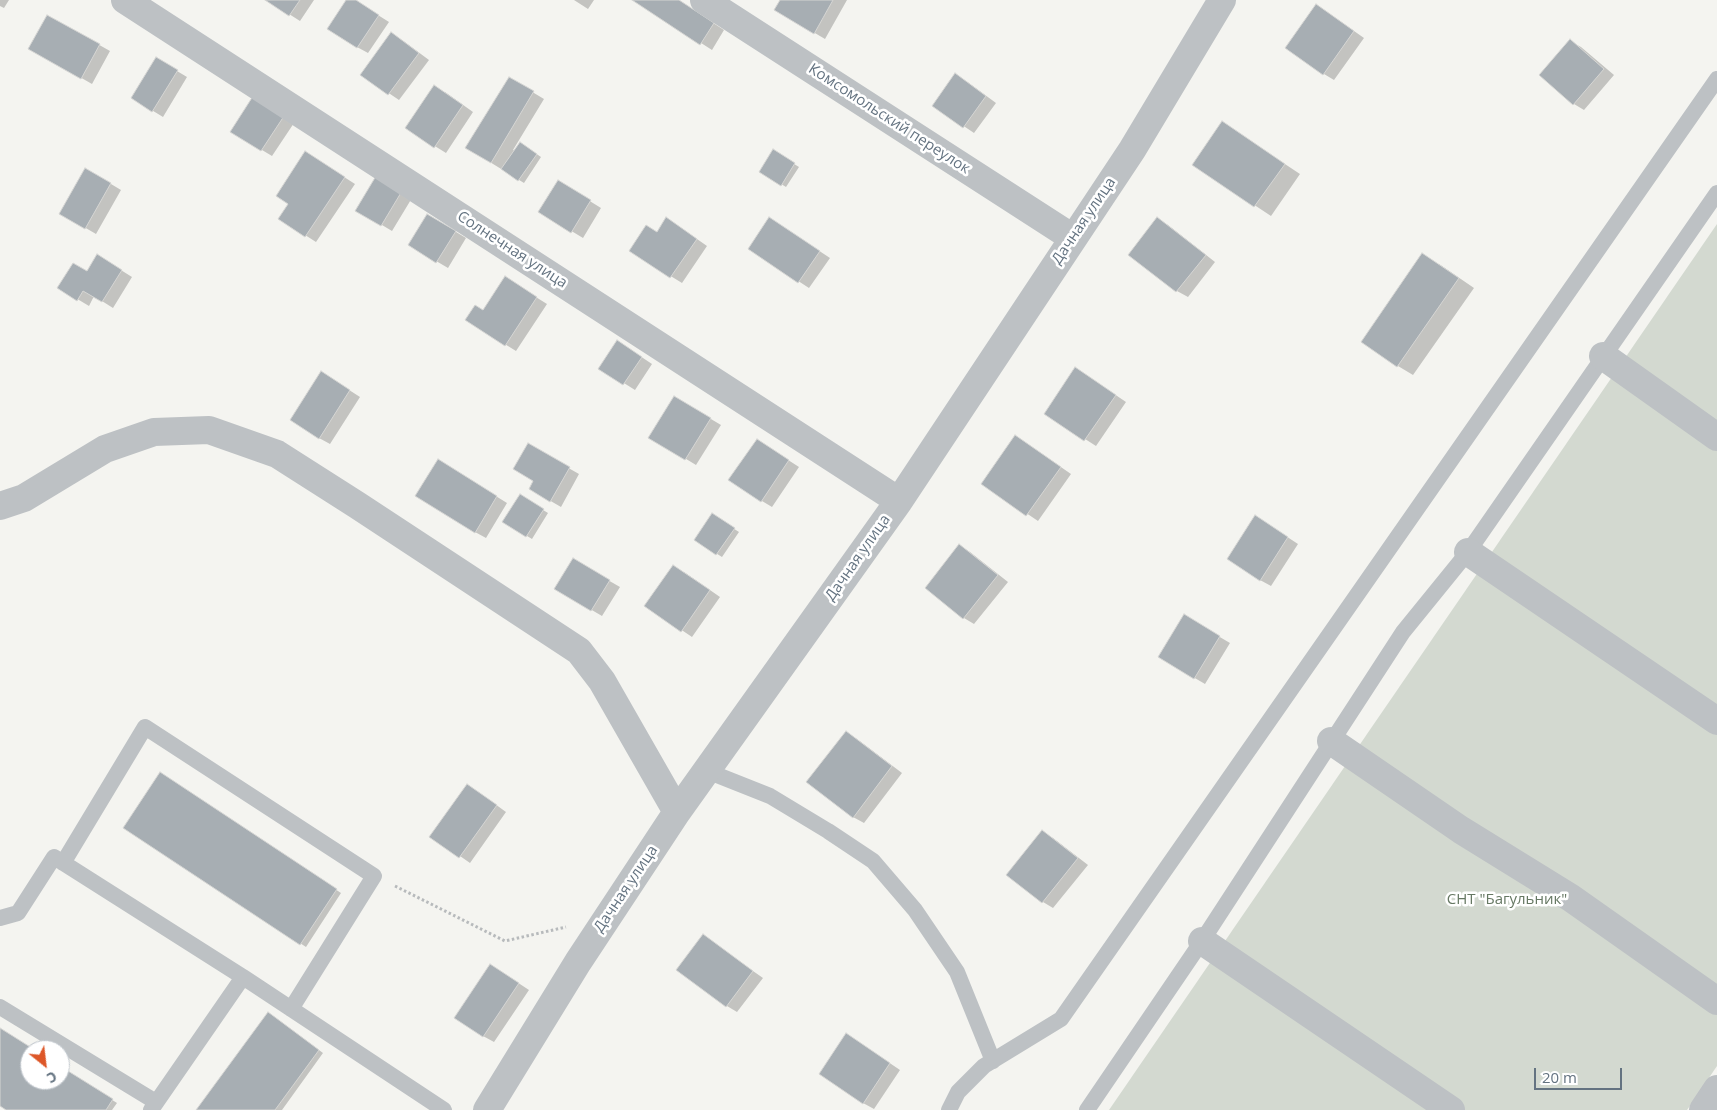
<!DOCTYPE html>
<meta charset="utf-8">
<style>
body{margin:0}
#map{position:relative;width:1717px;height:1110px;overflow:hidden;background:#f4f4f0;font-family:"Open Sans",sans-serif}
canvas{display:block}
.north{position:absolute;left:20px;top:1040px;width:50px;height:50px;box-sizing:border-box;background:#fff;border:1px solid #c1c7cd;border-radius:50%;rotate:151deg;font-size:14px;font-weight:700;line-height:20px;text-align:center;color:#647381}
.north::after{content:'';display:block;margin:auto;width:18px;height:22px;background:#dd5728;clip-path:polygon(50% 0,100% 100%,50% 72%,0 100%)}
.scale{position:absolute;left:1534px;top:1068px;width:88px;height:22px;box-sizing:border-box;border:2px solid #647381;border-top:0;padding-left:6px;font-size:15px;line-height:18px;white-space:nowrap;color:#647381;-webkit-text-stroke:4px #fff;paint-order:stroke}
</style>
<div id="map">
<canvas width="1717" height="1110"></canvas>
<div class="north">С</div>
<div class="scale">20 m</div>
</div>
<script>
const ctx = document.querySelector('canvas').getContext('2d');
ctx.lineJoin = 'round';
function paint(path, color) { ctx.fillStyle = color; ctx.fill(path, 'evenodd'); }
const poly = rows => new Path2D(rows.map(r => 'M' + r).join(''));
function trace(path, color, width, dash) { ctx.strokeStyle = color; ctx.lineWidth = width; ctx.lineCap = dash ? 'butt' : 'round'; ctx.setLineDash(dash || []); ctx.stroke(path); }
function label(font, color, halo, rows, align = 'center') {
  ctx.font = font + ' "Open Sans",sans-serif'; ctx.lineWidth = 5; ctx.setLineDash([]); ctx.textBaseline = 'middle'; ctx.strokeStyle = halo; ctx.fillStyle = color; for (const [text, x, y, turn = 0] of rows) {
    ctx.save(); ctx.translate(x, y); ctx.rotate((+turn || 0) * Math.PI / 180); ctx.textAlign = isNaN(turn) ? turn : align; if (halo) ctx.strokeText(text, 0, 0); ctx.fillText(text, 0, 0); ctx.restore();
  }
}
paint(poly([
 [1717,224,1717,1066,1687,1110,1109,1110]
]), '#d3d9d0');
paint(poly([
 [0,0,9,0,4,8,0,6],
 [267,0,314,0,300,21],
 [348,0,354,0,389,22,368,53,357,47],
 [574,0,594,0,588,9],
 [634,0,678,0,724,30,712,50],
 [781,0,847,0,825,39,776,10],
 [1327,12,1364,38,1334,80,1324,74],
 [48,16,110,51,92,84,29,48],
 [402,40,429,60,399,100,362,75],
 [1570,41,1581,47,1614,75,1584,110,1574,104],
 [157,59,187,77,163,117,132,98],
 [509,78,544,99,513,150,515,151,525,146,541,157,524,183,467,148],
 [966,81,996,103,974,133,934,106],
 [445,92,473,112,446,153,406,128],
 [256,95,296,120,272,156,232,132],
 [1223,123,1300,174,1271,216,1194,165],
 [773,151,799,167,786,187,760,171],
 [316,159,355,184,316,242,280,219],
 [86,169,121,190,96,234,60,213],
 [379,172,415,193,392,231,357,210],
 [559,182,601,208,583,238,540,212],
 [428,215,466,238,448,268,409,245],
 [1158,219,1168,225,1215,262,1188,297,1177,291,1130,254],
 [677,225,707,246,682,283,630,251,657,233],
 [780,225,830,258,809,288,749,249],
 [108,262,132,277,113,308,94,296,89,306,59,288],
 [1439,264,1474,288,1413,375,1398,366],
 [515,284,547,304,516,351,466,320,484,311],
 [628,348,652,364,635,390,600,368],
 [1086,375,1126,402,1096,446,1046,414],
 [332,379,360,397,330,444,319,438],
 [674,397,721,425,696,465,650,437],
 [1026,443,1071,474,1038,521,983,484],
 [528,445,579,474,561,507,530,489,535,481],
 [768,447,799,467,772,507,762,501],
 [449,467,507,503,486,538,475,532],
 [520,496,548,513,532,539,504,522],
 [717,518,739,532,722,557,695,540],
 [1266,523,1298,544,1271,586,1260,580],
 [960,546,970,552,1008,582,974,624,964,618],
 [573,560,620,587,602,616,556,589],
 [684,572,720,597,692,637,646,606],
 [1184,616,1230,643,1205,684,1159,657],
 [846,733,857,739,902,773,864,823,853,817],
 [165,777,341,893,306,947,125,828],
 [477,791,506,812,470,863,460,856],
 [1042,832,1053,838,1088,865,1053,908,1043,902,1008,875],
 [703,936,763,978,737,1012,727,1006],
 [491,965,529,990,494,1042,483,1036],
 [273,1016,323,1053,282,1110,197,1110],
 [0,1029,33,1050,30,1050,30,1080,60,1080,60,1067,117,1103,112,1110,8,1110,0,1105],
 [857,1041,900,1070,874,1109,863,1103]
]), '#0003');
const building = poly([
 [265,0,300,0,289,16,265,0],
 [346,0,356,0,379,15,357,48,327,29,346,0],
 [632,0,679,0,714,23,700,45,632,0],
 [780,0,833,0,814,34,774,10,780,0],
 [1316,4,1354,31,1323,75,1285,48,1316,4],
 [47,15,100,44,81,79,28,49,47,15],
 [391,32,419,53,388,95,360,75,391,32],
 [1570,39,1604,69,1573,105,1539,75,1570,39],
 [156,57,178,70,152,112,131,98,156,57],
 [955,73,986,96,963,128,932,106,955,73],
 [509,77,534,91,491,163,465,148,509,77],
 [434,85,463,105,434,148,405,128,434,85],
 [255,93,286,113,261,151,230,132,255,93],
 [1222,121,1285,164,1254,207,1192,165,1222,121],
 [520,142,537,154,518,181,501,169,520,142],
 [773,149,795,163,781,186,759,172,773,149],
 [305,151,345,177,305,237,278,219,288,204,276,196,305,151],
 [85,168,111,183,85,229,59,214,85,168],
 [379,171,405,186,381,226,355,211,379,171],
 [558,180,591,200,571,233,538,212,558,180],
 [427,214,456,231,436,263,408,245,427,214],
 [666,217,697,239,670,278,629,251,646,225,657,232,666,217],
 [769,217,820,251,798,283,748,249,769,217],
 [1157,217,1206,255,1176,292,1128,255,1157,217],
 [1422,253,1459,278,1397,367,1361,342,1422,253],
 [97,254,122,270,102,302,83,291,77,301,57,288,73,263,87,271,97,254],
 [505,276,537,297,505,346,465,320,475,305,483,310,505,276],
 [617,340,642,357,623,385,598,369,617,340],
 [1075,367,1116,395,1084,441,1044,414,1075,367],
 [321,371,350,390,319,439,290,420,321,371],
 [674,396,711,418,685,460,648,438,674,396],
 [1015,435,1061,467,1026,516,981,484,1015,435],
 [757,439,789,460,761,502,728,480,757,439],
 [528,443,570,467,550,502,529,489,533,481,513,469,528,443],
 [438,459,497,496,475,533,415,496,438,459],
 [520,494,544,509,526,537,502,522,520,494],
 [712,513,735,528,716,555,694,540,712,513],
 [1255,515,1288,537,1260,581,1227,559,1255,515],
 [959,544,998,575,963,619,925,588,959,544],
 [573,558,610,580,591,611,554,589,573,558],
 [673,565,710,590,681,632,644,606,673,565],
 [1184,614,1220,636,1194,679,1158,657,1184,614],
 [846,731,892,766,853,818,806,782,846,731],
 [160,772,337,889,300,945,123,828,160,772],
 [467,784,497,805,459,858,429,837,467,784],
 [1042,830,1078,858,1042,903,1006,875,1042,830],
 [703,934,753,971,726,1007,676,970,703,934],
 [490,964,519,983,483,1037,454,1018,490,964],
 [268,1012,319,1050,275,1110,196,1110,268,1012],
 [0,1028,35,1050,30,1050,30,1080,60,1080,60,1066,113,1099,106,1110,6,1110,0,1106,0,1028],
 [846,1033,890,1063,863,1104,819,1074,846,1033]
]);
paint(building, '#a7aeb3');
trace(building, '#d5d5d3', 1);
trace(poly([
 [395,886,505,941,566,927]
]), '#b7babc', 3, [2.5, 2.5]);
trace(poly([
 [707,771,770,796,828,831,873,861,915,910,957,972,993,1061],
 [63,863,145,727,374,876,291,1009],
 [0,918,18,913,54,857,243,977],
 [0,1007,156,1102],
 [151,1110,243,977,444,1110],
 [949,1110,958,1092,984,1066,1061,1019,1717,79],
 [1087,1110,1202,941,1403,632,1468,552,1717,193]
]), '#bdc1c4', 16);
trace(poly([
 [125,0,899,501],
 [704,0,1073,238],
 [1603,356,1717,437],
 [0,506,24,498,105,449,154,432,209,430,277,454,357,505,579,651,602,681,677,812],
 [1468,552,1717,721],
 [1331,741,1461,830,1571,898,1717,1001],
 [1202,941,1451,1110],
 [487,1110,578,962,677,812,899,501,1132,150,1222,0],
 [1703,1110,1717,1089]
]), '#bdc1c4', 28);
label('15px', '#647381', '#fff', [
 ["Комсомольский переулок",889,119,33],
 ["Дачная улица",1084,221,-56],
 ["Солнечная улица",512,250,33],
 ["Дачная улица",858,558,-55],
 ["Дачная улица",626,889,-56]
]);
label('15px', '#667863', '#fff', [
 ["СНТ \"Багульник\"",1507,900]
]);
</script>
